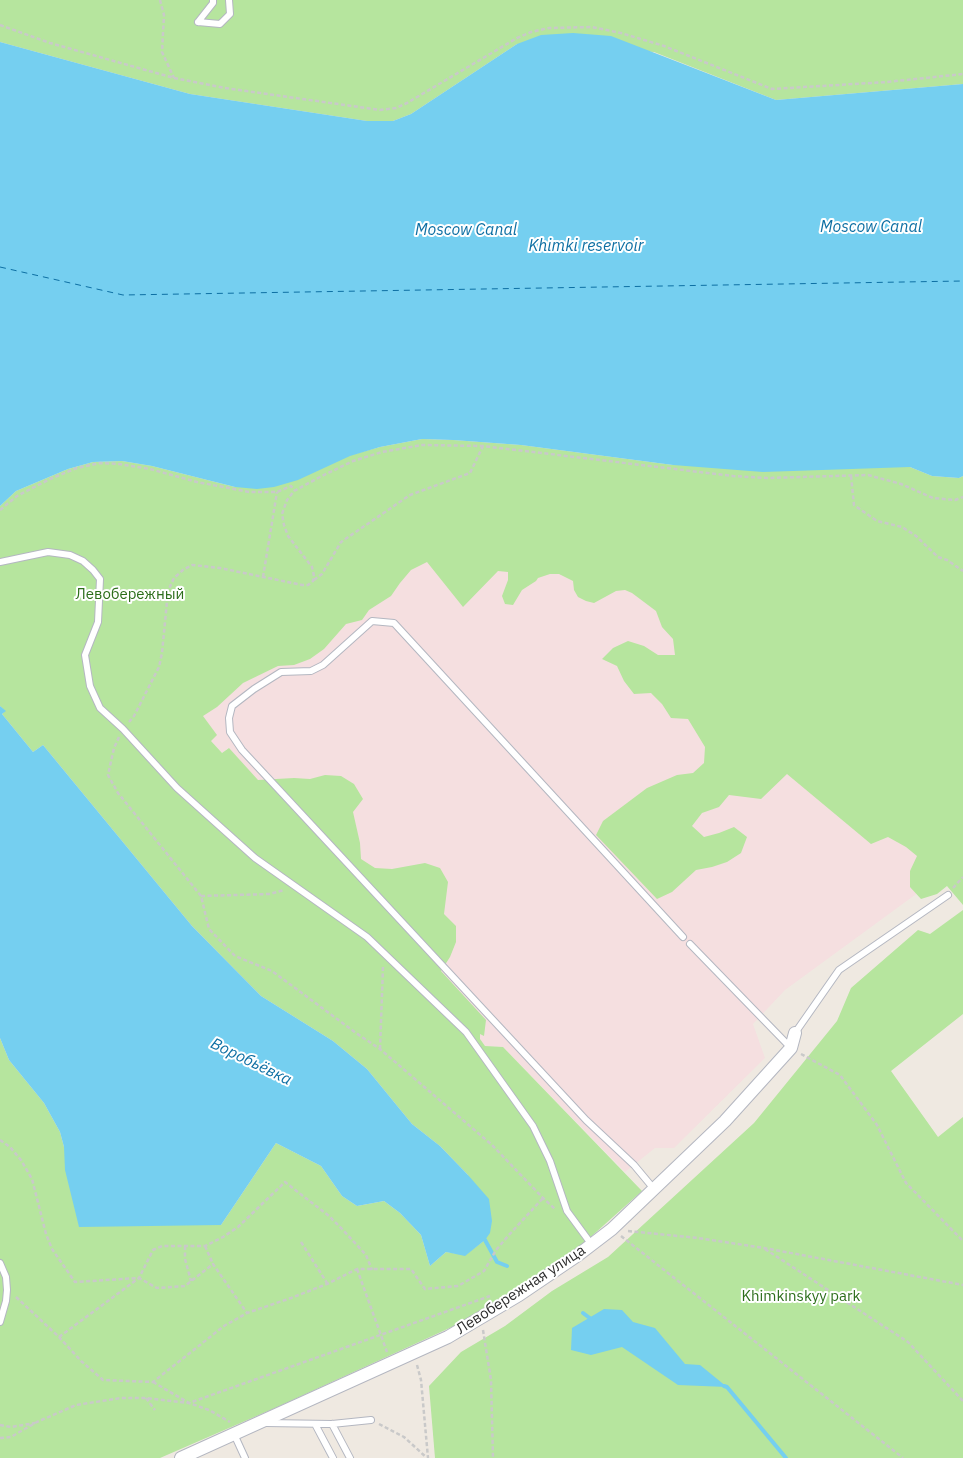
<!DOCTYPE html>
<meta charset="utf-8">
<style>
body{margin:0}
canvas{display:block;background:#efe9e1}
</style>
<canvas width="963" height="1458"></canvas>
<script>
const ctx = document.querySelector('canvas').getContext('2d');
ctx.lineJoin = 'round';
function paint(path, color) { ctx.fillStyle = color; ctx.fill(path, 'evenodd'); }
const poly = rows => new Path2D(rows.map(r => 'M' + r).join(''));
function trace(path, color, width, dash) { ctx.strokeStyle = color; ctx.lineWidth = width; ctx.lineCap = dash ? 'butt' : 'round'; ctx.setLineDash(dash || []); ctx.stroke(path); }
function label(font, color, halo, rows, align = 'center') {
  ctx.font = font + ' "IBM Plex Sans",sans-serif'; ctx.lineWidth = 4; ctx.setLineDash([]); ctx.textBaseline = 'middle'; ctx.strokeStyle = halo; ctx.fillStyle = color; for (const [text, x, y, turn = 0] of rows) {
    ctx.save(); ctx.translate(x, y); ctx.rotate((+turn || 0) * Math.PI / 180); ctx.textAlign = isNaN(turn) ? turn : align; if (halo) ctx.strokeText(text, 0, 0); ctx.fillText(text, 0, 0); ctx.restore();
  }
}
paint(poly([
 [424,528,962,587,919,892,785,990,753,1024,765,1058,674,1148,655,1148,625,1172,503,1047,485,1046,228,748,222,753,211,741,216,735,196,708]
]), '#f5dfe0');
paint(poly([
 [0,0,963,0,963,84,776,100,654,52,517,44,411,114,393,121,367,121,190,94,0,42],
 [422,439,453,440,521,445,673,465,910,467,932,476,959,478,963,476,963,905,947,886,937,894,921,899,910,887,910,871,917,856,906,847,888,837,871,844,787,774,761,799,729,795,719,807,702,813,692,826,704,837,719,833,734,827,747,837,741,853,727,862,712,867,696,870,672,892,657,899,596,835,603,821,647,788,677,775,693,773,704,763,705,747,688,719,671,718,662,704,651,693,634,694,624,681,617,666,602,659,613,648,628,641,644,646,658,655,675,655,673,639,662,627,656,611,632,593,625,590,616,591,594,603,586,601,578,597,574,590,573,581,559,574,550,574,538,578,536,581,522,590,513,605,505,604,502,596,508,580,508,572,498,571,463,607,427,562,411,570,400,583,391,596,369,610,362,620,346,624,324,649,310,659,294,665,278,666,243,683,217,707,203,716,217,735,211,741,222,753,229,748,258,780,294,778,310,779,325,775,341,776,354,784,363,799,353,812,360,843,361,859,375,868,392,869,425,863,440,868,448,882,444,914,456,926,456,942,450,957,441,971,486,1020,484,1036,480,1034,480,1039,485,1046,503,1047,642,1191,575,1251,488,1307,454,1326,275,1408,160,1458,0,1458,0,1038,9,1060,44,1103,60,1132,64,1147,221,1225,276,1143,321,1166,342,1196,357,1206,384,1201,400,1213,421,1235,430,1266,446,1252,465,1255,485,1240,468,1175,440,1146,412,1124,367,1069,333,1041,261,996,192,926,43,745,33,752,2,714,5,711,0,706,0,506,16,491,68,469,93,462,122,461,152,466,235,487,380,447],
 [963,910,963,1014,891,1071,938,1137,963,1117,963,1458,435,1458,429,1386,461,1352,505,1326,552,1291,608,1257,754,1123,837,1021,851,988,918,930,930,934]
]), '#b6e59e');
paint(poly([
 [573,33,611,36,776,100,963,84,963,476,959,478,932,476,910,467,763,472,673,465,521,445,453,440,422,439,380,447,350,456,298,480,274,487,257,489,235,487,152,466,122,461,93,462,68,469,16,491,0,506,0,42,190,94,367,121,393,121,411,114,517,44,541,35],
 [0,706,6,711,2,714,33,752,43,745,192,926,261,996,333,1041,367,1069,412,1124,440,1146,468,1175,489,1199,492,1221,490,1233,485,1240,465,1256,446,1252,430,1266,421,1235,400,1213,384,1201,357,1206,342,1196,321,1166,276,1143,221,1225,79,1227,65,1170,64,1147,60,1132,44,1103,9,1060,0,1038],
 [604,1309,622,1310,633,1322,655,1328,685,1364,700,1365,727,1387,678,1385,622,1347,591,1355,571,1350,572,1328]
]), '#75cff0');
trace(poly([
 [482,1237,485,1240,497,1262,507,1266],
 [583,1313,591,1319],
 [724,1386,727,1387,786,1458]
]), '#75cff0', 4);
trace(poly([
 [0,267,123,295,963,281]
]), '#0d6fa3', 1, [6, 5]);
const lane = poly([
 [198,22,220,24,230,14,229,0],
 [198,22,213,3,213,0],
 [0,562,48,552,70,555,83,561,93,570,100,579,98,622,85,655,90,686,100,708,123,729,177,788,255,858,367,937,466,1032,533,1126,550,1161,567,1211,592,1245],
 [690,944,791,1048],
 [795,1033,839,970,948,895],
 [654,1189,634,1165,586,1120,242,750,230,732,229,718,232,706,254,689,281,672,311,671,323,665,372,621,394,623,683,937],
 [0,1263,6,1277,7,1290,6,1301,0,1322],
 [266,1423,332,1424,371,1420],
 [315,1424,333,1458],
 [332,1424,350,1458],
 [234,1434,245,1458]
]);
const street = poly([
 [181,1458,448,1337,519,1295,578,1255,612,1229,725,1121,791,1048,795,1033]
]);
trace(lane, '#b4b7c1', 8);
trace(street, '#b4b7c1', 14);
trace(poly([
 [160,0,164,15,162,52,174,78],
 [0,25,50,43,174,78,225,88,380,110,396,108,407,103,517,38,531,32,549,28,592,27,621,33,664,46,772,89,887,82,963,74],
 [851,476,854,505,877,521,902,527,916,536,938,557,947,560,963,571],
 [0,510,17,496,50,479,77,468,100,463,119,464,150,469,197,482,249,492,277,492,291,486,294,490],
 [263,577,277,492],
 [314,580,322,574,341,542,410,495,470,473,483,446],
 [129,722,134,716,159,667,162,653,168,591,174,578,183,570,192,565,220,568,302,585,308,585,313,581,314,576,312,567,288,536,284,525,282,514,287,500,294,491,320,477,353,461,382,452,422,445,483,446,733,476,767,478,868,475,901,484,933,498,955,500,963,497],
 [119,737,114,748,108,775,118,793,201,896,209,929,235,956,272,971,356,1033,380,1049,492,1145,543,1198,555,1209],
 [953,888,963,877],
 [201,896,270,894,284,890],
 [380,1049,383,967],
 [801,1054,840,1075,877,1125,906,1183,963,1241],
 [0,1140,10,1147,21,1160,32,1179,46,1234,52,1249,75,1282,139,1278,157,1288,185,1286,213,1264,247,1313],
 [628,1231,698,1238,764,1248,963,1285],
 [621,1236,903,1458],
 [301,1242,327,1283],
 [185,1246,185,1259,191,1281],
 [205,1246,213,1264],
 [765,1249,908,1342,963,1401],
 [357,1269,387,1352],
 [16,1297,59,1337,81,1361,103,1380,153,1382,224,1326,247,1313,291,1298,327,1284,357,1269,411,1269,425,1289,458,1286,484,1271,496,1250,508,1236,543,1198],
 [483,1330,491,1380,493,1458],
 [59,1337,139,1278,153,1250,162,1246,205,1246,223,1237,238,1227,285,1182,329,1216,343,1230,366,1255,372,1270],
 [417,1365,421,1380,428,1458],
 [153,1382,189,1403,490,1296],
 [146,1398,155,1410],
 [379,1424,404,1437,427,1458],
 [0,1425,11,1427,35,1423],
 [0,1438,11,1437,37,1422,76,1405,121,1398,146,1398,189,1403,209,1410,230,1422]
]), '#c9c9c9', 2.5, [4, 2.5]);
trace(lane, '#fff', 6);
trace(street, '#fff', 12);
label('15px', '#2c6e1b', '#fff', [
 ["Левобережный",130,595],
 ["Khimkinskyy park",801,1297]
]);
label('15px', '#2e2e2e', '#fff', [
 ["Левобережная улица",521,1290,-33]
]);
label('italic 16px', '#0d6fa3', '#fff', [
 ["Moscow Canal",871,227],
 ["Moscow Canal",466,230],
 ["Khimki reservoir",586,246],
 ["Воробьёвка",251,1062,26]
]);
</script>
